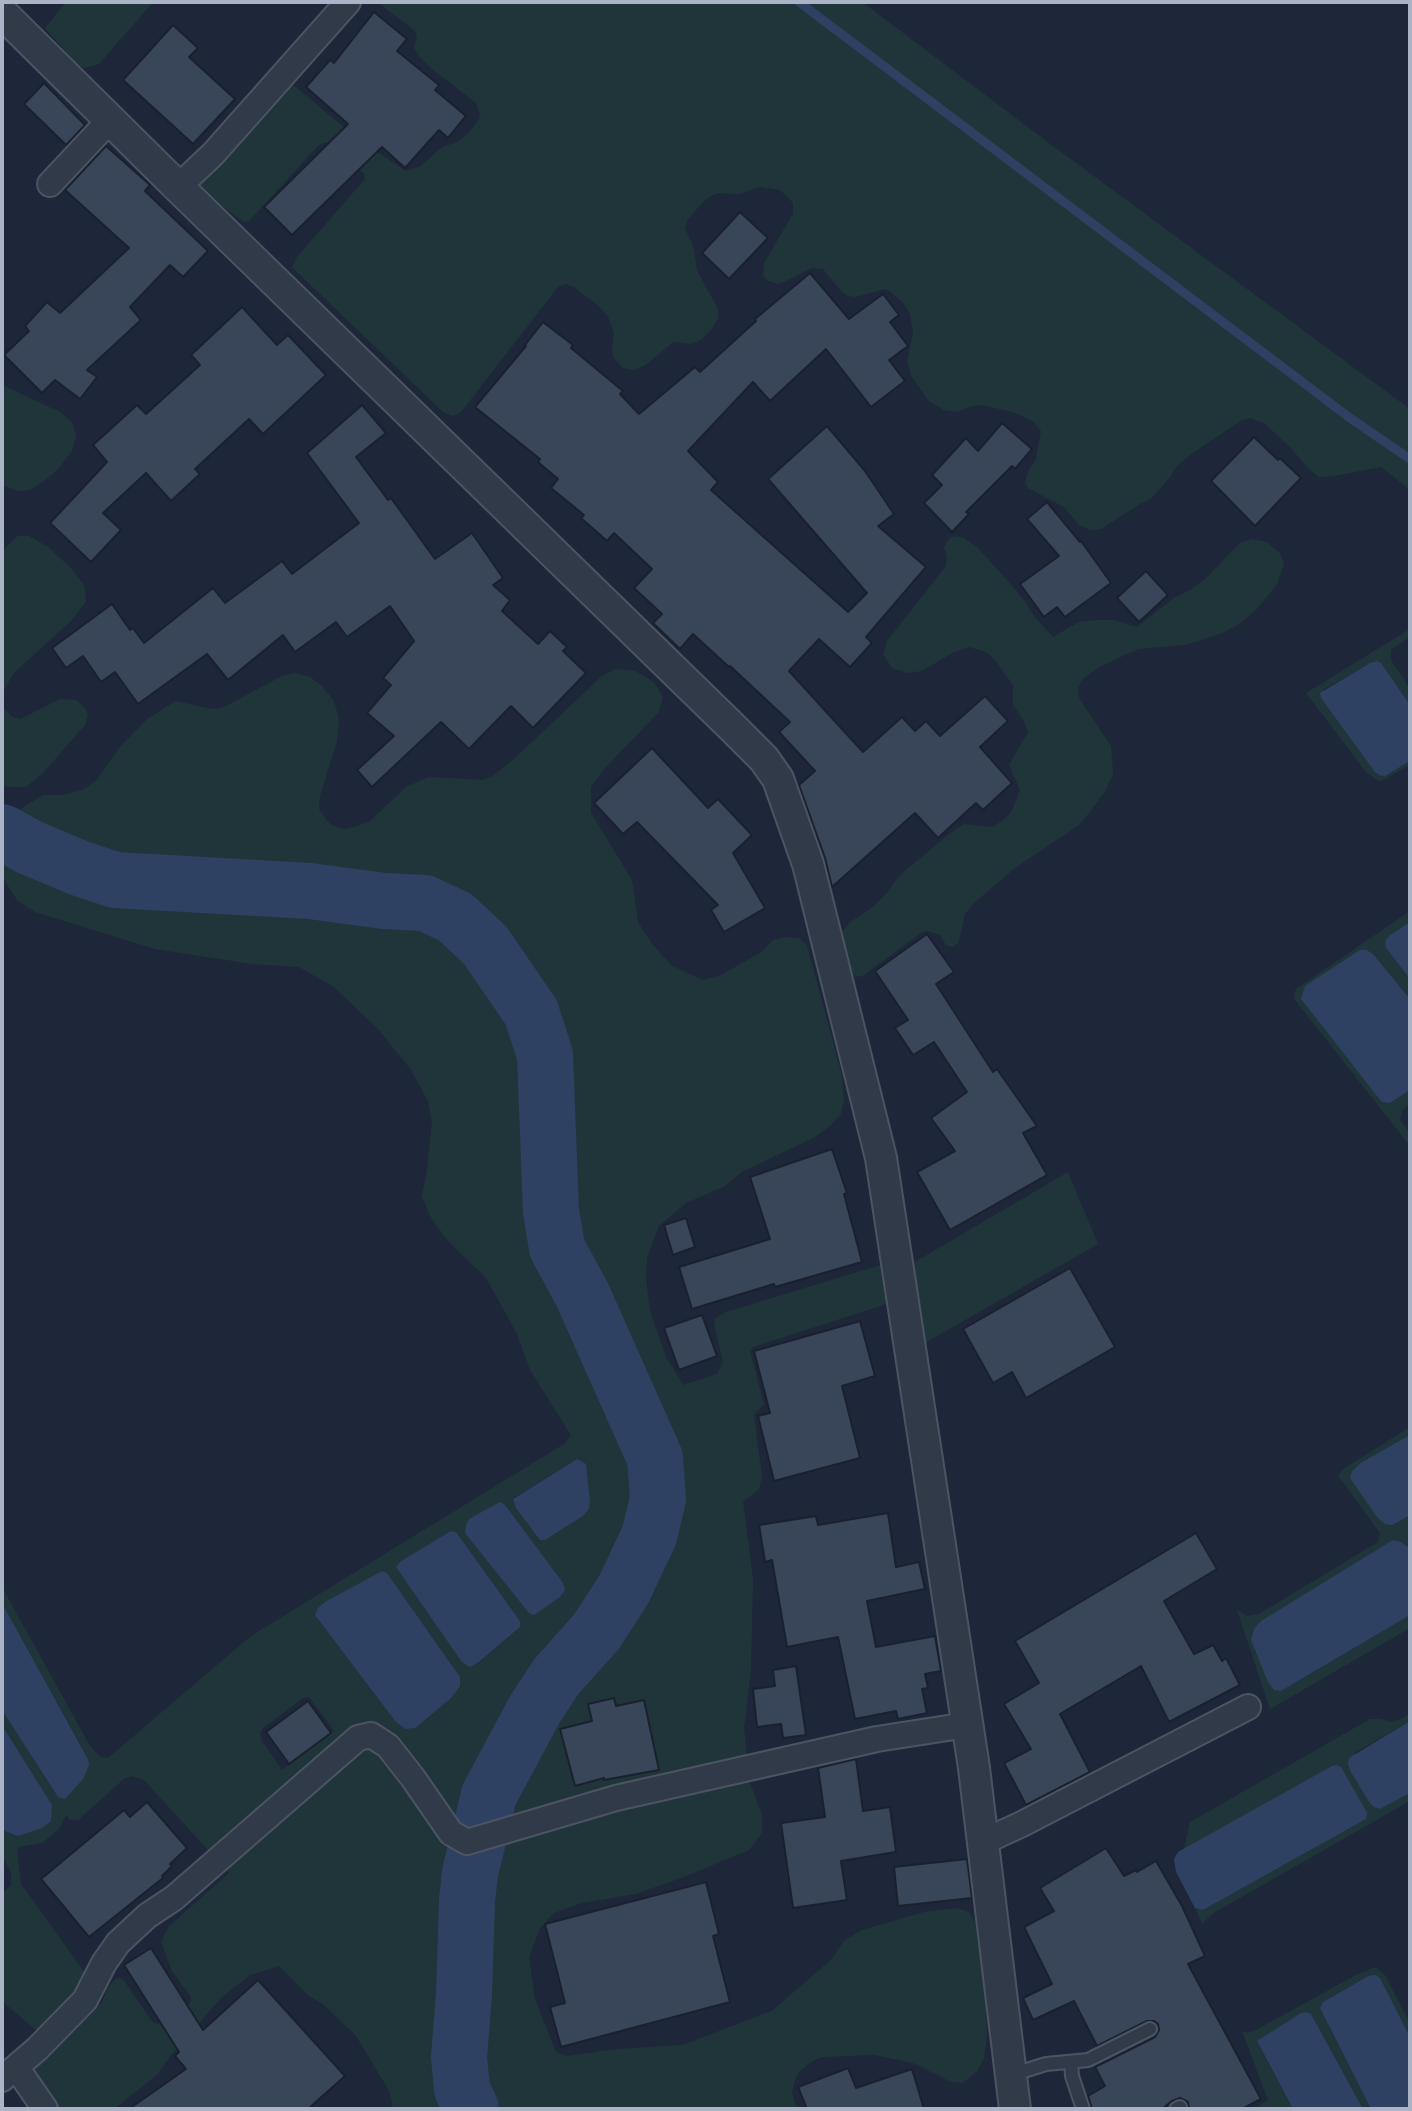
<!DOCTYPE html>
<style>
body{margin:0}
#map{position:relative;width:1412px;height:2111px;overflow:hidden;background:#1e2739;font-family:Poppins,sans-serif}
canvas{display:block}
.frame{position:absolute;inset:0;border:4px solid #abb4c6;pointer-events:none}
</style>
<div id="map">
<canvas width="1412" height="2111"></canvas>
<div class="frame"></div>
</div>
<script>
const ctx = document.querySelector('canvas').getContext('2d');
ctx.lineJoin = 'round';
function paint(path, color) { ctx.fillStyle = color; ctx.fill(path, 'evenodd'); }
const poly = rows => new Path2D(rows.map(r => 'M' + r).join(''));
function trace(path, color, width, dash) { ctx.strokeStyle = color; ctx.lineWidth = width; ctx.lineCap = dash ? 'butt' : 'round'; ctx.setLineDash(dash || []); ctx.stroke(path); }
paint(poly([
 [66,2,153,2,99,64,85,68,77,65,45,28],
 [377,2,862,2,1049,143,1410,409,1410,490,1381,467,1334,476,1319,477,1308,468,1290,447,1265,424,1251,418,1242,420,1194,452,1177,466,1167,481,1151,499,1140,504,1101,529,1090,530,1079,525,1064,507,1028,488,1025,483,1028,472,1036,459,1041,431,1034,422,1013,412,981,405,968,407,958,412,944,410,929,401,912,377,907,362,913,333,910,314,903,303,891,292,884,289,856,297,848,296,841,291,823,269,812,268,784,282,777,284,767,280,763,275,764,263,793,214,793,203,780,190,760,187,739,194,718,193,706,199,688,219,685,228,694,249,697,271,718,309,718,318,711,330,702,339,691,344,673,342,646,365,633,370,623,368,613,357,612,348,614,333,608,317,600,307,574,287,566,284,558,287,461,412,453,416,443,412,292,267,297,257,365,179,363,173,333,145,325,142,318,146,249,221,244,222,204,193,196,181,285,81,295,86,359,140,406,171,421,166,437,151,445,146,455,143,468,134,479,119,480,114,476,103,432,69,418,55,414,48,417,37,414,30],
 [2,385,60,412,72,422,76,435,72,451,58,469,43,482,30,490,19,491,2,485],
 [18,536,29,536,48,547,70,567,84,585,86,601,72,620,13,674,3,692,3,707,12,717,21,719,60,699,76,700,86,709,88,715,85,725,43,773,26,787,15,787,2,786,2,551],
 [954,536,964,538,977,547,1008,581,1024,600,1034,616,1053,637,1079,622,1096,620,1113,620,1137,627,1174,598,1192,589,1205,579,1240,543,1251,539,1266,542,1280,553,1284,563,1277,584,1257,609,1238,625,1220,634,1186,645,1138,649,1099,667,1084,678,1078,687,1079,698,1111,746,1113,774,1104,793,1089,813,1079,825,1015,868,974,903,965,914,961,933,958,943,952,947,946,945,940,935,928,931,922,932,864,975,858,977,850,973,843,950,842,932,850,922,872,908,887,893,899,876,949,834,964,824,993,827,1006,818,1012,810,1020,790,1009,765,1028,732,1025,723,1013,704,1013,685,995,660,986,652,969,647,954,652,922,671,907,673,892,668,883,654,887,641,946,566,947,557,944,547,948,540],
 [1410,629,1410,637,1391,650,1391,660,1410,689,1410,705,1381,663,1377,661,1370,663,1324,689,1321,698,1378,775,1385,775,1410,761,1410,765,1380,782,1366,772,1306,693],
 [615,669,635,671,654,682,663,698,658,713,605,768,591,787,591,813,632,880,638,922,652,944,672,966,703,980,719,976,762,952,773,940,787,937,799,938,807,946,842,1075,844,1100,841,1114,831,1125,815,1137,742,1172,725,1186,686,1203,659,1226,647,1257,646,1278,650,1311,666,1357,683,1385,717,1374,723,1362,714,1324,716,1318,726,1312,881,1265,893,1302,753,1347,750,1351,764,1404,754,1415,762,1477,759,1489,743,1502,753,1578,751,1670,744,1728,750,1783,762,1815,762,1833,749,1850,684,1877,636,1894,581,1903,554,1913,540,1928,529,1957,535,1999,556,2052,567,2056,618,2049,683,2045,773,2010,832,1959,844,1941,862,1930,924,1912,958,1908,970,1913,975,1922,986,1998,987,2035,984,2058,977,2071,963,2083,951,2082,913,2063,874,2055,821,2057,808,2064,799,2072,795,2080,792,2093,797,2109,393,2109,390,2092,356,2036,324,2005,308,1995,279,1966,250,1975,222,1997,172,2054,157,2075,114,2109,58,2109,34,2081,31,2075,36,2065,101,2004,109,1986,117,1978,123,1979,153,2023,160,2024,190,2003,191,1997,172,1971,161,1942,169,1926,229,1873,144,1780,132,1776,125,1778,78,1820,70,1820,66,1815,59,1829,42,1843,19,1847,17,1851,21,1884,85,1973,85,1986,38,2032,2,2001,2,1895,11,1884,11,1873,2,1855,2,1827,6,1831,52,1805,2,1725,2,1710,58,1797,88,1758,2,1603,2,1587,90,1746,101,1757,108,1758,251,1636,564,1444,571,1435,530,1370,516,1332,486,1278,449,1242,431,1218,422,1196,427,1170,432,1122,428,1101,411,1070,379,1030,334,987,299,967,252,964,155,949,35,912,17,900,3,878,2,842,5,830,19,810,43,795,63,795,82,790,96,781,119,748,147,719,176,701,212,709,224,707,284,675,295,673,310,677,322,686,334,701,339,719,337,741,320,796,319,809,329,823,338,828,347,829,369,822,406,787,428,777,483,780,494,775,515,758,601,677],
 [577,1459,589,1509,583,1516,545,1540,514,1503,513,1498],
 [451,1531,456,1532,520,1621,520,1627,480,1662,470,1666,396,1567,401,1561],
 [382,1571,387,1573,460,1677,405,1729,395,1721,315,1615],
 [309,1697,334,1731,282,1770,262,1741,260,1733,263,1728,303,1698],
 [1410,911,1410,922,1390,935,1386,948,1410,979,1410,999,1373,954,1367,950,1301,999,1382,1102,1390,1103,1410,1090,1410,1104,1403,1109,1400,1120,1410,1133,1410,1146,1295,1000,1294,994,1296,989],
 [1068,1172,1098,1244,925,1343,908,1266],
 [1410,1427,1410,1435,1362,1462,1393,1525,1410,1515,1410,1552,1408,1547,1281,1691,1410,1615,1410,1628,1270,1709,1237,1610,1247,1616,1259,1614,1378,1542,1380,1533,1339,1477,1340,1472,1346,1467],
 [1410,1714,1410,1721,1356,1752,1348,1764,1369,1802,1380,1809,1410,1793,1410,1801,1212,1914,1202,1924,1195,1908,1203,1910,1366,1819,1184,1849,1190,1822,1370,1719,1381,1719,1390,1722,1401,1719],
 [1375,1967,1385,1975,1410,2024,1410,2037,1380,1978,1367,1976,1323,2002,1320,2008,1371,2109,1363,2109,1311,2014,1307,2012,1301,2013,1257,2042,1293,2109,1254,2109,1268,2100,1242,2031,1248,2033,1256,2030,1356,1975]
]), '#20353a');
paint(poly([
 [1377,661,1381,663,1410,705,1410,761,1385,776,1379,775,1375,772,1321,698,1320,693,1370,663],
 [1410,922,1410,979,1386,948,1385,941,1390,935],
 [1360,950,1367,950,1373,954,1410,999,1410,1090,1390,1103,1382,1102,1377,1096,1301,999,1305,986],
 [1410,1435,1410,1515,1393,1525,1385,1524,1377,1517,1350,1478,1352,1471,1362,1462],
 [577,1459,586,1464,590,1502,589,1509,583,1516,545,1540,540,1540,516,1508,513,1499],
 [500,1502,505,1505,563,1583,565,1590,560,1597,534,1615,529,1613,465,1533,466,1525,469,1519],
 [451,1531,456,1532,520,1621,520,1627,479,1662,470,1667,462,1662,396,1567,401,1561],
 [1393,1540,1401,1542,1408,1547,1410,1552,1410,1615,1281,1691,1274,1690,1268,1682,1251,1640,1254,1629,1261,1621],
 [382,1571,387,1573,460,1677,460,1686,451,1698,415,1728,405,1729,395,1721,315,1615,318,1608,325,1602],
 [2,1603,88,1759,89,1765,83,1779,65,1799,58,1797,2,1710],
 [1410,1721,1410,1793,1380,1809,1374,1807,1369,1802,1351,1772,1348,1764,1349,1758],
 [2,1725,52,1805,51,1821,42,1828,18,1836,5,1831,2,1827],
 [1336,1765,1341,1767,1367,1813,1366,1819,1203,1910,1195,1908,1176,1872,1174,1859,1178,1852,1332,1766],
 [1375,1975,1380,1978,1410,2037,1410,2109,1371,2109,1320,2008,1323,2002,1368,1976],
 [1307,2012,1311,2014,1363,2109,1293,2109,1257,2041,1301,2013]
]), '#2f4162');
trace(poly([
 [799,2,1350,418,1410,459]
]), '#2f4162', 9);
trace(poly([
 [2,832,29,847,79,868,115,880,310,891,384,901,425,903,455,917,485,945,531,1012,545,1055,551,1211,557,1248,582,1294,655,1458,658,1499,649,1536,624,1589,597,1631,556,1677,535,1709,489,1795,470,1873,467,1901,464,1994,459,2057,462,2089,471,2109]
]), '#2f4162', 56);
const building = poly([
 [374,12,407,39,397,51,439,85,435,90,466,116,448,138,439,130,405,168,382,147,292,235,264,207,348,124,306,87,330,60,334,63,374,12],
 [173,25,198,48,189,57,235,99,193,144,123,80,173,25],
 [44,83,85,125,66,145,24,104,44,83],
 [106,146,150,185,145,191,208,251,183,277,170,265,130,307,141,320,87,370,97,377,80,399,55,380,42,393,4,355,29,331,25,326,47,302,60,313,129,248,65,190,106,146],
 [740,212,768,238,729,279,702,253,740,212],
 [810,273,849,319,883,294,899,315,890,322,908,346,889,360,905,381,871,407,826,349,770,401,753,382,688,451,718,482,711,490,848,612,867,593,768,479,827,426,865,471,894,514,878,526,926,567,866,637,872,643,850,667,819,639,789,671,863,752,902,717,915,731,926,721,940,736,985,696,1008,721,980,747,1012,783,983,810,976,803,938,838,915,813,832,887,825,858,799,785,815,771,779,732,790,722,730,666,729,667,693,634,680,649,653,623,662,614,634,588,652,569,614,533,607,541,581,518,584,515,551,488,558,479,538,462,540,459,475,407,526,346,525,345,543,322,573,345,571,348,623,391,620,394,639,414,695,367,700,372,756,321,755,319,810,273],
 [242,307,277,345,288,335,326,375,263,434,249,419,195,469,200,474,171,501,146,473,103,513,121,530,91,562,50,523,107,462,93,445,137,405,146,414,200,365,191,355,242,307],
 [362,405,386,433,356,457,388,500,391,498,435,559,472,533,503,578,493,585,510,600,502,611,538,644,550,631,567,647,563,651,586,673,533,728,511,706,469,749,441,722,372,787,357,770,394,736,367,713,391,685,383,678,414,641,390,606,347,637,336,622,295,652,283,635,228,680,207,654,138,704,115,672,101,682,83,656,66,668,52,648,112,604,130,630,133,628,144,643,213,588,225,603,282,561,292,574,359,523,307,453,362,405],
 [1002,423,1032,449,1015,469,1012,466,966,512,969,514,952,532,924,503,942,485,932,475,966,438,978,451,1002,423],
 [1254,437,1278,460,1280,458,1301,478,1255,526,1211,481,1254,437],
 [1047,502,1080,542,1081,541,1111,583,1065,617,1057,607,1044,617,1020,584,1059,556,1027,519,1047,502],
 [1146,571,1168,595,1139,622,1117,598,1146,571],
 [652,748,708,808,718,799,752,835,733,853,765,908,724,932,711,910,718,905,637,822,623,834,594,803,652,748],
 [927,934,954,972,936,984,993,1072,997,1069,1037,1126,1023,1133,1047,1175,950,1230,917,1172,955,1151,931,1118,967,1092,934,1042,913,1055,895,1028,908,1020,875,971,927,934],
 [832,1149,847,1193,844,1194,862,1262,775,1287,774,1284,692,1309,679,1267,770,1239,750,1177,832,1149],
 [686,1218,695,1247,673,1255,664,1225,686,1218],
 [1070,1268,1115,1347,1026,1398,1012,1372,993,1383,963,1329,1070,1268],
 [702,1315,717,1356,679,1370,664,1328,702,1315],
 [860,1321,875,1376,842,1386,860,1458,774,1481,758,1416,770,1413,754,1351,860,1321],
 [888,1513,896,1567,919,1562,925,1589,867,1601,876,1647,935,1636,941,1671,925,1674,928,1688,922,1689,927,1713,898,1719,896,1711,855,1719,838,1637,787,1647,772,1560,765,1562,759,1525,816,1516,818,1525,888,1513],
 [1196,1533,1217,1569,1164,1601,1194,1654,1213,1645,1222,1661,1226,1658,1240,1685,1169,1722,1141,1666,1060,1714,1090,1772,1026,1805,1004,1763,1031,1749,1004,1704,1039,1683,1015,1641,1196,1533],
 [796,1666,806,1735,783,1738,781,1724,757,1727,753,1689,775,1686,773,1670,796,1666],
 [614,1698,616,1706,644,1700,659,1770,604,1780,604,1778,575,1786,560,1729,592,1721,588,1704,614,1698],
 [308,1701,331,1733,289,1764,266,1732,308,1701],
 [856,1759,863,1811,890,1807,896,1852,841,1861,847,1900,793,1908,781,1823,825,1817,818,1768,856,1759],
 [147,1802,187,1848,170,1864,172,1866,162,1876,163,1878,89,1937,41,1879,124,1810,130,1817,147,1802],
 [1106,1848,1124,1876,1136,1870,1137,1872,1156,1861,1182,1906,1205,1956,1188,1964,1261,2099,1242,2109,1189,2109,1188,2102,1180,2098,1172,2101,1162,2109,1092,2109,1088,2096,1105,2086,1095,2067,1155,2037,1159,2030,1158,2024,1154,2021,1147,2021,1097,2046,1074,2001,1033,2020,1023,1998,1052,1984,1024,1927,1054,1911,1040,1888,1106,1848],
 [967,1859,972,1898,898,1906,894,1867,967,1859],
 [706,1882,719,1934,713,1936,730,2002,561,2047,550,2007,565,2003,545,1924,706,1882],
 [151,1948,203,2030,258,1980,345,2076,308,2109,129,2109,186,2069,175,2056,179,2052,124,1965,151,1948],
 [848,2068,856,2088,912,2069,924,2109,807,2109,798,2087,848,2068]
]);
paint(building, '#394559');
trace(building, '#19212f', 2);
const service = poly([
 [1071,2062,1072,2076,1083,2109],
 [1011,2075,1046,2064,1088,2060,1150,2029],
 [1176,2109,1180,2107]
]);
const minor = poly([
 [50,184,110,120],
 [178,187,213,154,348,2],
 [983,1842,1022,1824,1248,1707],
 [16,2067,45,2109],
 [2,2079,37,2049,85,2000,104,1963,118,1943,147,1916,174,1898,358,1738,371,1735,388,1746,413,1778,451,1833,467,1842,616,1798,877,1739,967,1725]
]);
const tertiary = poly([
 [2,13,178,187,731,726,764,759,778,779,808,864,881,1158,974,1768,1015,2109]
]);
trace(service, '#4c5464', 16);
trace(minor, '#4c5464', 28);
trace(tertiary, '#4c5464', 34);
trace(service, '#313a49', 12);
trace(minor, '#313a49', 24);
trace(tertiary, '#313a49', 30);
</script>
